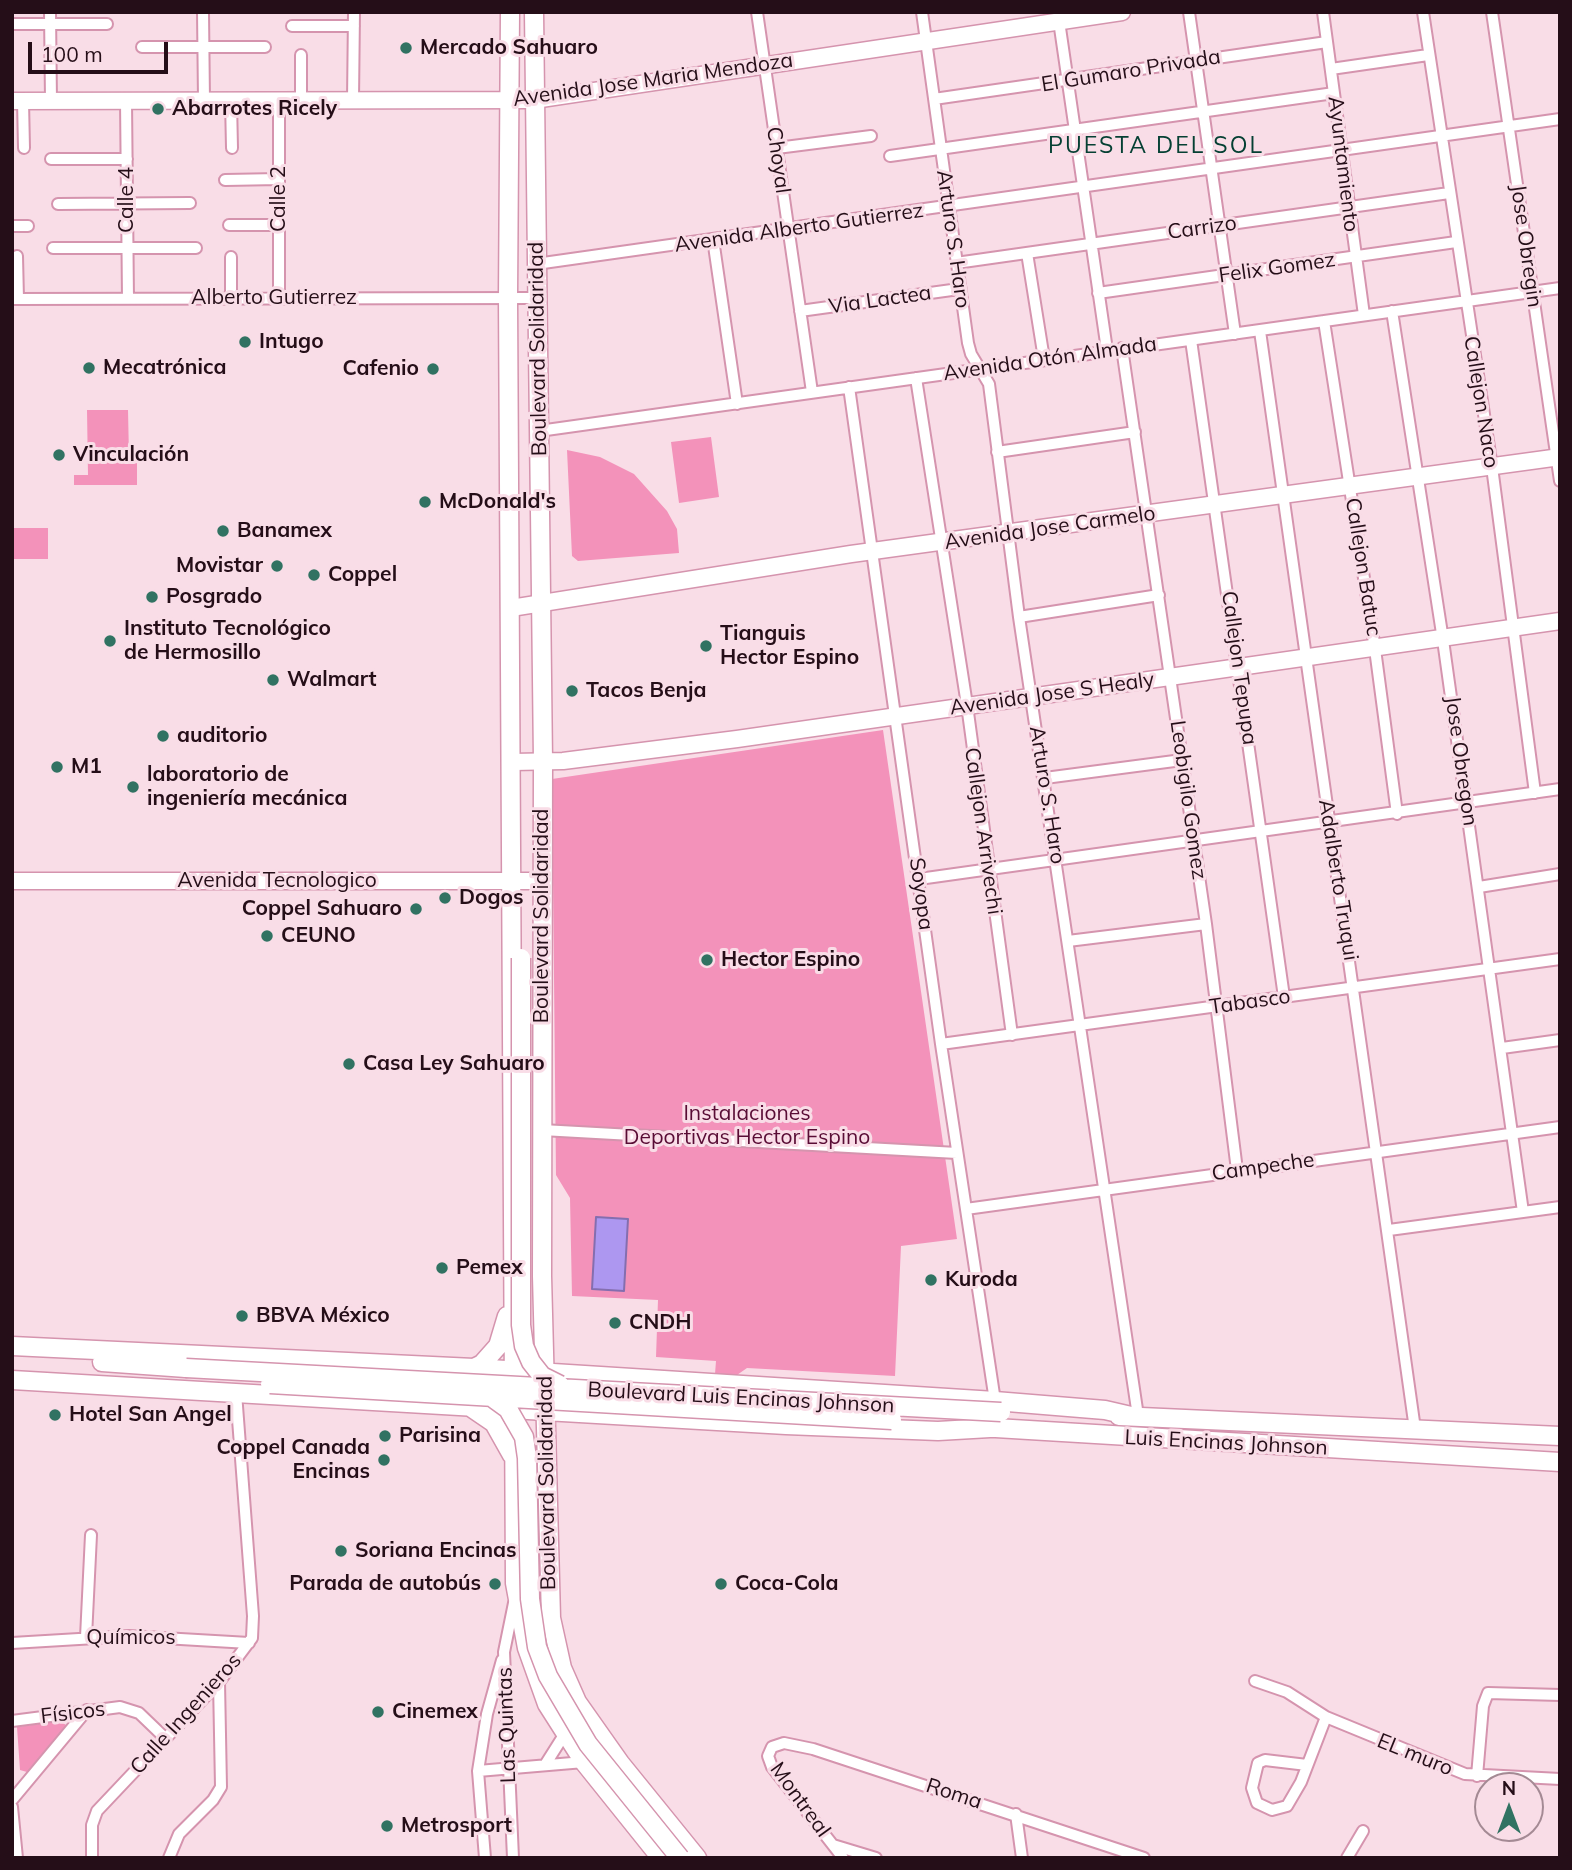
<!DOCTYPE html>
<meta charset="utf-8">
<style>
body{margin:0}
#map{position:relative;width:1572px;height:1870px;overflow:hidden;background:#f9dde7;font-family:Mulish,sans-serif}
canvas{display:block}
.frame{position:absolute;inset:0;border:14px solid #250e18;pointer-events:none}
.north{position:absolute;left:1474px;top:1772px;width:70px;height:70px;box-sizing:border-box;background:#f9dde7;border:2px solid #a48a94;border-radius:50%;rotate:0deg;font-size:19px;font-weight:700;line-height:28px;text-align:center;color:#250e18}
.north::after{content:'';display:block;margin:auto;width:24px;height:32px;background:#317262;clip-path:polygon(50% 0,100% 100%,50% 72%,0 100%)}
.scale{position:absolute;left:28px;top:42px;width:140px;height:32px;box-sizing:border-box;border:4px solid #250e18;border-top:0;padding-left:9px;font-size:21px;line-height:24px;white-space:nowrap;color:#250e18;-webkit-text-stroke:5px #f9dde7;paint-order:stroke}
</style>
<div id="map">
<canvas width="1572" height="1870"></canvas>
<div class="frame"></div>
<div class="north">N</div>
<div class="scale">100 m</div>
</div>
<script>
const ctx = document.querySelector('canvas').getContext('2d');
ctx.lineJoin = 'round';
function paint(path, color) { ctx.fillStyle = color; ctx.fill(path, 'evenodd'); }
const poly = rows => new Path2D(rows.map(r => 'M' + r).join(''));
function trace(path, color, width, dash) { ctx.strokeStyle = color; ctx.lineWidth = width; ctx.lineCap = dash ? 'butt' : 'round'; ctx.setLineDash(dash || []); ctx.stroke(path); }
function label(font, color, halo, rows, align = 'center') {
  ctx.font = font + ' Mulish,sans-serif'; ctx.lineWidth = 6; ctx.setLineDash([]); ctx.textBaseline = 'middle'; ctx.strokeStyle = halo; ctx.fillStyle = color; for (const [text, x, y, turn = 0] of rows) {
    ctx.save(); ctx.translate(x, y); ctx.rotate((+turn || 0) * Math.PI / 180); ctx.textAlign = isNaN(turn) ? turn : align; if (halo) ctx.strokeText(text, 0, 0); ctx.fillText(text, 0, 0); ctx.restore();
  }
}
paint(poly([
 [87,410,128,410,129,457,137,457,137,485,74,485,74,475,88,475],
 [711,437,719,497,679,503,671,442],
 [567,450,600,457,634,474,667,511,677,529,679,553,578,561,572,556],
 [12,528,48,528,48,559,12,559],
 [883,730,957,1239,901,1246,895,1376,747,1368,737,1375,715,1374,716,1361,656,1357,658,1300,572,1296,570,1198,556,1175,552,779],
 [60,1721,66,1725,65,1727,27,1772,20,1770,17,1727]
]), '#f392ba');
const water = poly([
 [596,1217,628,1219,624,1291,592,1289,596,1217]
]);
paint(water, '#ad97f0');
trace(water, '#846eaf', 2);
const street = poly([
 [50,12,51,101],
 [203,12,204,101],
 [757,12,812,392],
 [922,12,968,343,971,354,989,384,1019,617,1138,1416],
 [1189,12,1235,334],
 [1323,12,1364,315],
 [1423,12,1492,467,1535,793],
 [1492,12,1560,481],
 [1059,21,1107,350],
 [12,24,107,24],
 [292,26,354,26],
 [142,47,265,47],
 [301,55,301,101],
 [1331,69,1428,55],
 [934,99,1327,42],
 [353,100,354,12],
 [23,101,24,148],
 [126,101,128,299],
 [231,101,232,148],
 [279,101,279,298],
 [777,148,871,136],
 [890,156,1334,93],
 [51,159,127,159],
 [225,180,279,179],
 [58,204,190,203],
 [229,225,279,225],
 [12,226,28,226],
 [713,239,737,404],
 [53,248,196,248],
 [1027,253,1044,359],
 [17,256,18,299],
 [231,257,231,298],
 [956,263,1449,193],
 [536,264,1560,119],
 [1098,293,1456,242],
 [12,299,536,298],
 [800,311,959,289],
 [1392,311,1443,640,1523,1212],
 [1324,321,1375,649,1397,814],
 [1260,331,1415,1429],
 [1191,340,1284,997],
 [1122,348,1206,924,1237,1170],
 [916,378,967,705,1012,1035],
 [849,387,941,1044,995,1401],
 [539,431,1560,288],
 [997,452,1135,432],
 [1019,617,1159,595],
 [1045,778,1182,760],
 [919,879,1560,789],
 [1479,887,1560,874],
 [1068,941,1206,924],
 [941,1044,1560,959],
 [1502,1048,1560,1040],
 [542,1130,957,1153],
 [966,1209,1560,1127],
 [1389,1230,1560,1207],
 [86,1637,91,1535],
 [12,1643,129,1636,249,1643],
 [1255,1681,1287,1692,1326,1717],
 [12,1721,120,1707,139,1713,164,1737],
 [545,1765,564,1735],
 [1307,1765,1265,1760,1258,1763,1252,1788,1257,1803,1272,1810,1287,1806,1301,1782,1326,1717,1465,1774,1560,1779],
 [478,1771,584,1762],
 [1477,1776,1483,1706,1488,1693,1560,1695],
 [12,1800,87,1710],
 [12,1807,17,1858],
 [1016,1814,1022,1858],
 [833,1845,876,1858],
 [92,1858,92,1825,97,1811,219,1682,252,1638,253,1616,236,1393],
 [169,1858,179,1834,213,1800,221,1787,219,1682],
 [485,1858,478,1771,487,1714,502,1660],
 [513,1858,504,1652,514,1603],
 [843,1858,772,1767,768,1756,772,1747,784,1743,813,1749,1144,1858],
 [1347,1858,1363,1831]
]);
const secondary = poly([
 [12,101,534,100,1122,12],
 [511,608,851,554,1560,457],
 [513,762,563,761,737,739,1560,621],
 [12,881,542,881]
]);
const primary = poly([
 [510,12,508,297,515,1583,527,1648,547,1704,584,1762,661,1858],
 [534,12,543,761,542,1276,551,1618,562,1668,577,1702,620,1763,697,1858],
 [12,1346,474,1368,482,1364,498,1346,507,1316],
 [102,1362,186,1368],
 [474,1368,995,1401,1105,1410,1131,1416],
 [12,1380,786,1425,938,1431,990,1428],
 [472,1408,494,1423,512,1455],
 [1119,1416,1560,1436],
 [979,1427,1560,1462]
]);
trace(street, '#d594ae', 14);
trace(secondary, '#d594ae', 19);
trace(primary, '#d594ae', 21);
trace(street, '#fff', 10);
trace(secondary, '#fff', 16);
trace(primary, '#fff', 18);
const primaryBridge = poly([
 [521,958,521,1325,524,1346,531,1362,542,1376,560,1385],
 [186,1368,1001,1412],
 [270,1384,892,1420],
 [490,1396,508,1409,524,1437,527,1458,530,1599,537,1647,548,1676,588,1744,680,1858]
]);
trace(primaryBridge, '#d594ae', 21, []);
trace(primaryBridge, '#fff', 18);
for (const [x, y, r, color] of [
 [406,48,7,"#317262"],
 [158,109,7,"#317262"],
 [245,342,7,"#317262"],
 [89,368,7,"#317262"],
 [433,369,7,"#317262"],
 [59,455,7,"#317262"],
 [425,502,7,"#317262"],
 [223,531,7,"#317262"],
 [277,566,7,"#317262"],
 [314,575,7,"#317262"],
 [152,597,7,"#317262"],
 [110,641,7,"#317262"],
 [706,646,7,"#317262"],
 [273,680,7,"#317262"],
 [572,691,7,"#317262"],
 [163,736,7,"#317262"],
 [57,767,7,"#317262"],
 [133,787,7,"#317262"],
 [445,898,7,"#317262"],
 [416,909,7,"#317262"],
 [267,936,7,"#317262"],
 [707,960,7,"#317262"],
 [349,1064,7,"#317262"],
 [442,1268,7,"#317262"],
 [931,1280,7,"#317262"],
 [242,1316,7,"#317262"],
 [615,1323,7,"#317262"],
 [55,1415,7,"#317262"],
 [385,1436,7,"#317262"],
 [384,1460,7,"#317262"],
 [341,1551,7,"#317262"],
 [495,1584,7,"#317262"],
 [721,1584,7,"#317262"],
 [378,1712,7,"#317262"],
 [387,1826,7,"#317262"]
]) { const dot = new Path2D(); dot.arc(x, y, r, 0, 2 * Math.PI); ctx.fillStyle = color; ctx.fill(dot); trace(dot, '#f9dde7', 2.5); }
label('bold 21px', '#250e18', '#f9dde7', [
 ["Mercado Sahuaro",420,48],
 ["Abarrotes Ricely",172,109],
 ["Intugo",259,342],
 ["Mecatrónica",103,368],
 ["Cafenio",419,369,"right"],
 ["Vinculación",73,455],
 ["McDonald's",439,502],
 ["Banamex",237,531],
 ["Movistar",263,566,"right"],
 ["Coppel",328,575],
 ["Posgrado",166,597],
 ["Instituto Tecnológico",124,629],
 ["de Hermosillo",124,653],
 ["Tianguis",720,634],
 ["Hector Espino",720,658],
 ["Walmart",287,680],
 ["Tacos Benja",586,691],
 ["auditorio",177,736],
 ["M1",71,767],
 ["laboratorio de",147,775],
 ["ingeniería mecánica",147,799],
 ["Dogos",459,898],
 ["Coppel Sahuaro",402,909,"right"],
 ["CEUNO",281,936],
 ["Hector Espino",721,960],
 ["Casa Ley Sahuaro",363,1064],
 ["Pemex",456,1268],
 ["Kuroda",945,1280],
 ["BBVA México",256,1316],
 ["CNDH",629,1323],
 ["Hotel San Angel",69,1415],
 ["Parisina",399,1436],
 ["Coppel Canada",370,1448,"right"],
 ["Encinas",370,1472,"right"],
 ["Soriana Encinas",355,1551],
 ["Parada de autobús",481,1584,"right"],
 ["Coca-Cola",735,1584],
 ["Cinemex",392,1712],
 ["Metrosport",401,1826]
], 'left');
label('21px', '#250e18', '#f9dde7', [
 ["El Gumaro Privada",1131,71,-9],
 ["Avenida Jose Maria Mendoza",653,80,-8],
 ["Choyal",778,160,82],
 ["Ayuntamiento",1343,164,83],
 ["Calle 2",279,199,-90],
 ["Calle 4",127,200,-90],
 ["Avenida Alberto Gutierrez",799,228,-8],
 ["Carrizo",1202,228,-8],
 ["Arturo S. Haro",953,239,82],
 ["Jose Obregin",1526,246,82],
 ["Felix Gomez",1277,268,-8],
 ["Alberto Gutierrez",274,298],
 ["Via Lactea",880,300,-8],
 ["Boulevard Solidaridad",538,349,-91],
 ["Avenida Otón Almada",1050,359,-8],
 ["Callejon Naco",1481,402,81],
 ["Avenida Jose Carmelo",1050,528,-8],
 ["Callejon Batuc",1363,567,81],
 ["Callejon Tepupa",1239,668,82],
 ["Avenida Jose S Healy",1052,694,-8],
 ["Jose Obregon",1461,761,82],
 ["Arturo S. Haro",1047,795,81],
 ["Leobigilo Gomez",1188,800,82],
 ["Callejon Arrivechi",983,831,82],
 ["Adalberto Truqui",1338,880,81],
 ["Avenida Tecnologico",277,881],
 ["Soyopa",921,894,82],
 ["Boulevard Solidaridad",542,916,-90],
 ["Tabasco",1250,1002,-8],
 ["Campeche",1263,1167,-8],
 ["Boulevard Luis Encinas Johnson",741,1398,3],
 ["Luis Encinas Johnson",1226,1443,3],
 ["Boulevard Solidaridad",547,1483,-91],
 ["Químicos",131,1638],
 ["Físicos",73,1713,-7],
 ["Calle Ingenieros",186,1714,-48],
 ["Las Quintas",507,1725,-92],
 ["EL muro",1415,1755,22],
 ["Roma",954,1794,18],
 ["Montreal",800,1800,54]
]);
label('21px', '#590c35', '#f9dde7', [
 ["Instalaciones",747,1114],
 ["Deportivas Hector Espino",747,1138]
]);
ctx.letterSpacing = '2px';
label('23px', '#054033', '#f9dde7', [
 ["PUESTA DEL SOL",1156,146]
]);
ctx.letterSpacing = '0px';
</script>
